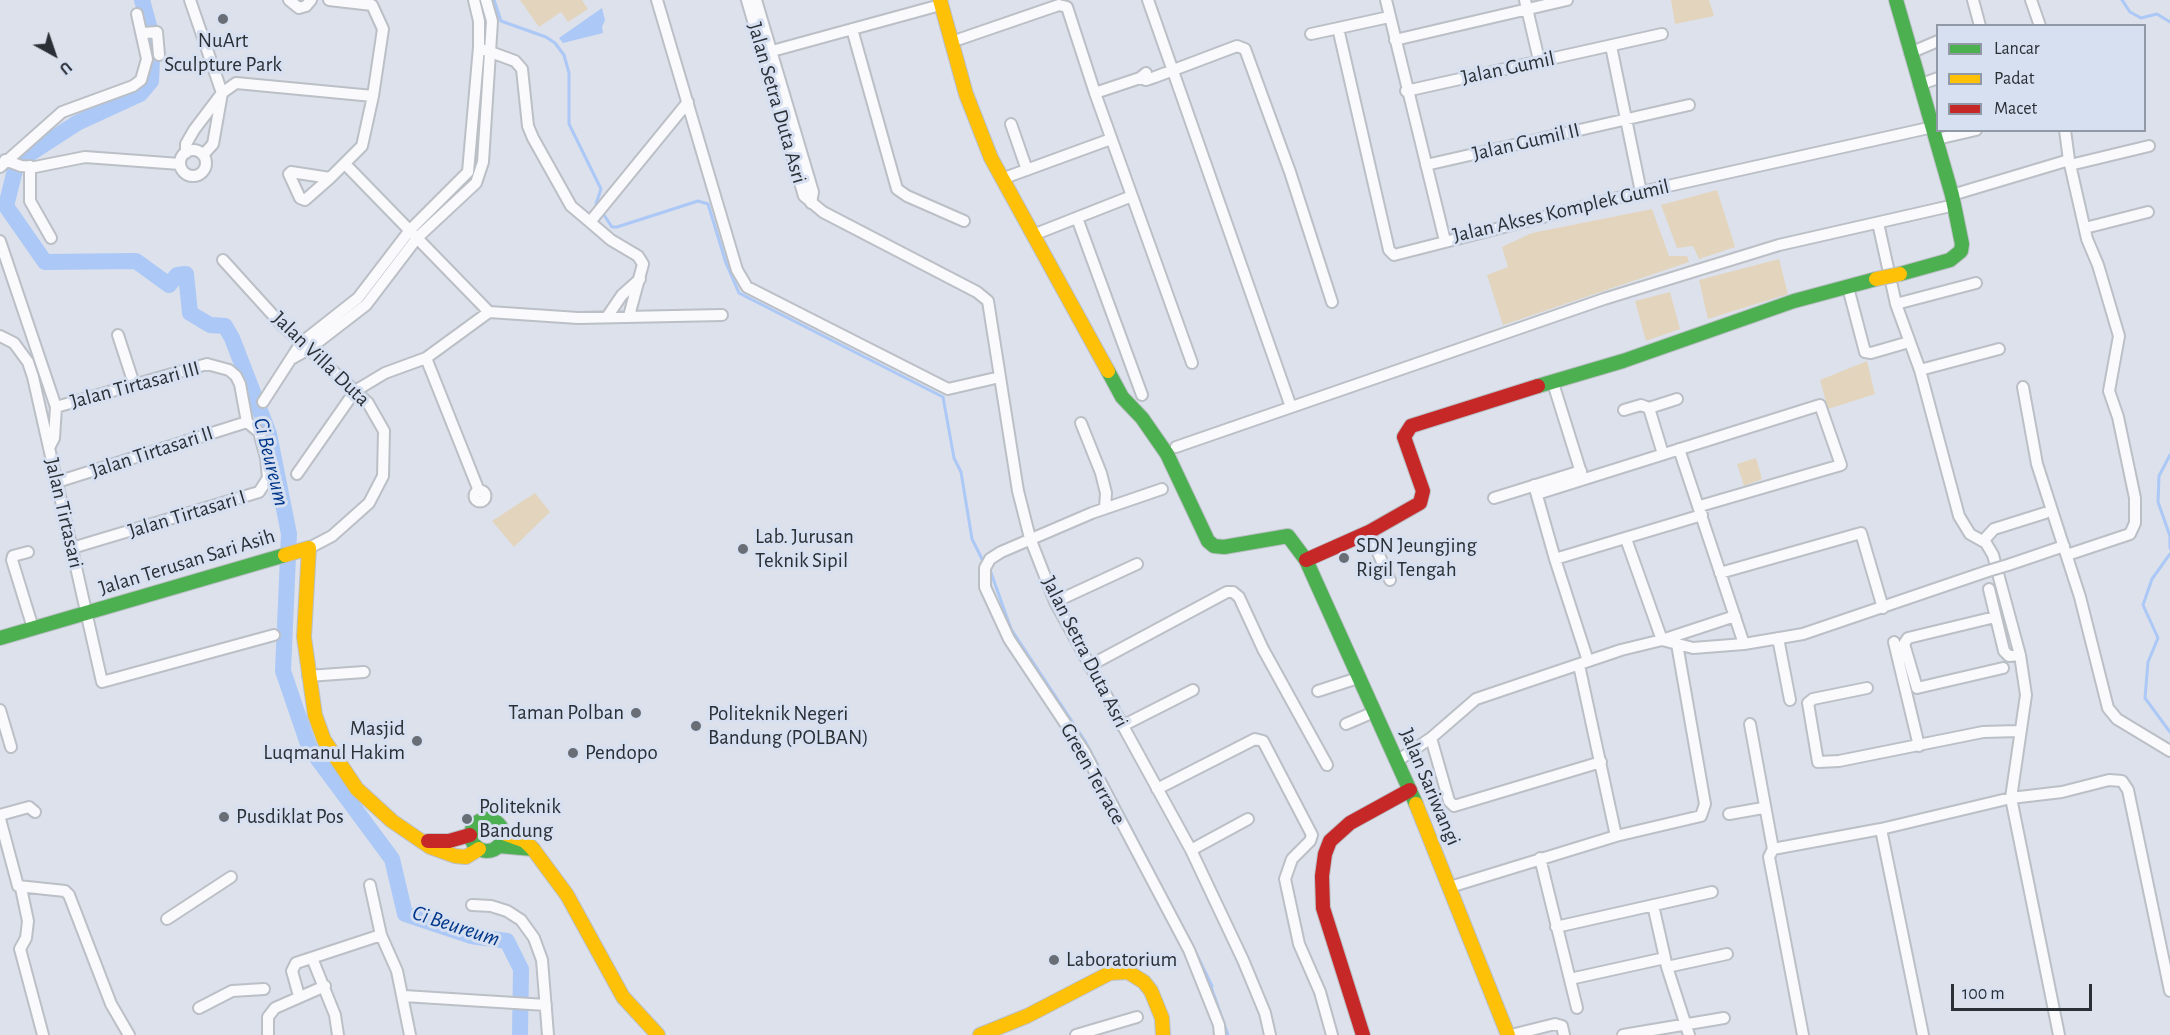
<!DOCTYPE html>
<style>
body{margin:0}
#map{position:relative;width:2170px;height:1035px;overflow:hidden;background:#dce1eb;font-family:"Alegreya Sans",sans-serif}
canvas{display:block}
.legend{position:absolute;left:1936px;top:24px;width:210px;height:108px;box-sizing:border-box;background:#d6e0f1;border:2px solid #9299a6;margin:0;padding:8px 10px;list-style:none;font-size:18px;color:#2b2f36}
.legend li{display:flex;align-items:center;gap:12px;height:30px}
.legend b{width:30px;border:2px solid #9299a6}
.north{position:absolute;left:24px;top:24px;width:60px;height:60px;-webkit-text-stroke:4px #d6e0f1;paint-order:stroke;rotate:140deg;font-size:16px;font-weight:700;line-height:24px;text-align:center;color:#2b2f36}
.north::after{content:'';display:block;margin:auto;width:21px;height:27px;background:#2b2f36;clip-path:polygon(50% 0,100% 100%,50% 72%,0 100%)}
.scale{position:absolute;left:1951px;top:984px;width:141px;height:27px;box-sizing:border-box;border:3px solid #2b2f36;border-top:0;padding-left:8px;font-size:18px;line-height:21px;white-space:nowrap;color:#2b2f36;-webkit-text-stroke:4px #d6e0f1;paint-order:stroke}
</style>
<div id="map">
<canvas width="2170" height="1035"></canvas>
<ul class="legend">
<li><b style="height:8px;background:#4caf50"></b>Lancar</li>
<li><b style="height:8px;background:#ffc107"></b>Padat</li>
<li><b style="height:8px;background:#c62828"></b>Macet</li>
</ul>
<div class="north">U</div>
<div class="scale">100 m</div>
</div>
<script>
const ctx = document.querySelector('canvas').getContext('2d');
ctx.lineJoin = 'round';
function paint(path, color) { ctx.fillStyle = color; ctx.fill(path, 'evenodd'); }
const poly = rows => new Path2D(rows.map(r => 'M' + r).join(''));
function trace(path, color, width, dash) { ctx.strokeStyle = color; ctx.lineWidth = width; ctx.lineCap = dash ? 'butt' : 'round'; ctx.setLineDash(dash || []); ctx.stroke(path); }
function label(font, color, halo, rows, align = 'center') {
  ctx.font = font + ' "Alegreya Sans",sans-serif'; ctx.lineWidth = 6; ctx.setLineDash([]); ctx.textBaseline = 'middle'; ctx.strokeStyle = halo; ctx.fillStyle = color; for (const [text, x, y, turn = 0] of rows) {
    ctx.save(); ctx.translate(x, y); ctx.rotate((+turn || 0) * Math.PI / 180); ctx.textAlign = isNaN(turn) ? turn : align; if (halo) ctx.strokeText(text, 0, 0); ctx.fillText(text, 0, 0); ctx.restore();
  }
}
paint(poly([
 [520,0,582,0,588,9,568,22,561,12,539,27],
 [1671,0,1709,0,1714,16,1675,24],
 [1717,190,1735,247,1699,259,1693,246,1677,248,1661,205],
 [1652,209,1669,256,1687,256,1689,262,1503,325,1487,275,1508,267,1502,247,1532,233],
 [1779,259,1788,294,1708,319,1699,280],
 [1670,292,1680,329,1646,341,1635,301],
 [1867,361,1875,394,1828,409,1820,380],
 [1756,458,1762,479,1744,486,1737,464],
 [535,493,550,512,514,547,492,521]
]), '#e3d5bd');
paint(poly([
 [602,8,605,20,602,27,603,33,563,43,559,38]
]), '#acc8f6');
trace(poly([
 [494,0,501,21,546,37,555,43,564,55,569,73,569,124,601,189,596,204,598,207],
 [2122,0,2130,12,2141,18,2157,14,2170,22],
 [602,212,612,227,617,227,698,201,708,204,726,263,739,293,943,397,954,458,961,472,972,539,984,563],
 [2170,455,2159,476,2158,502,2170,536,2170,548],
 [2170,554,2152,579,2143,605,2158,638,2148,662,2145,698,2170,732],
 [989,567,1011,629,1085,741,1191,943],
 [1194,949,1212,986,1209,981,1228,1035]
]), '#acc8f6', 3);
trace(poly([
 [142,0,153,40,151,81,140,94,77,123,20,160,16,166,6,206,45,262,136,261,169,285,177,275,186,274,190,313,210,325,225,326,232,338,269,434,289,534,283,671,309,747,392,859,405,914,471,936,507,941,521,969,520,1035]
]), '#acc8f6', 16);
const street = poly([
 [190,0,222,93,213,144,203,155],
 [289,0,299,8,306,6,311,0],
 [329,0,372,5,383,29,373,96,362,146,330,178,305,200,300,198,289,174,291,172,330,178],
 [657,0,737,270,747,287,948,389,1000,377],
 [747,0,804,196,823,212,977,292,988,301,1018,491,1030,538,1055,602,1191,850,1243,960,1265,1013,1270,1035],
 [756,0,813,192,811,203],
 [1148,0,1291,407],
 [1386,0,1445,241],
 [1525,0,1539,60],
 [1973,0,1980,26],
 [2031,0,2040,26],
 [1338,28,1389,250,1394,255,1641,192,1933,127],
 [852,29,897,189,907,196,964,221],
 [143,33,157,32,159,55],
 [1311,34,1389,17],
 [960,39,1059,5,1067,7,1095,93,1192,363],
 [1395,40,1567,0],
 [1611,46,1641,192],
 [485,50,515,61,522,69,528,126,533,138,571,206,590,222],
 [772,51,933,7],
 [1910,53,1938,41],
 [1140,78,1146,80,1155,77,1237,46,1245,49,1290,172,1332,302],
 [1919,85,1938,78],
 [1406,91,1662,34],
 [1095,93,1140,78,1146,73],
 [1011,124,1027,170],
 [2065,130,2069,160,2087,239,2098,265,2119,336,2109,391,2118,417,2135,498,2135,523,2130,534,2067,555],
 [1937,139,1976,130],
 '180 163a13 13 0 1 1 26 0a13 13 0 1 1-26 0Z',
 [186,153,186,144,194,130,222,93,236,83,373,96],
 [5,160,21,166,35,167,85,157,180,164],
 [345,164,489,312],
 [1426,165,1689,105],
 [2070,165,2149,146],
 [30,166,30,201,51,238],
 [0,167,62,112,133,86,141,80,147,59,137,14],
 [1007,177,1111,139],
 [1952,195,2069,160],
 [1077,218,1142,395],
 [1878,223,1896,304,1920,370,1959,516,1970,534,1986,543,1993,555,2020,655,2026,695,2011,798,2059,1035],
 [2085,228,2148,212],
 [1038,233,1132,196],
 [0,241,56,407,54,438,49,448],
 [223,260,281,324,368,403,384,431,383,476,369,503,332,536,309,548],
 [1850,295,1865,352,1871,353,1909,342],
 [1896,304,1976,283],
 [629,316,643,264,638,256,611,240,590,222,688,102],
 [607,317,622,295,640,279],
 [118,335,134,384],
 [0,336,14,343,28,362,33,377,102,682,274,635],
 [293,358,309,349,366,305,417,238,476,183,483,162,492,21,486,0],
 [426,358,479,491],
 [1920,370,1999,349],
 [1553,383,1583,479],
 [2023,387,2037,464,2080,597,2108,708,2117,719,2170,751],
 [263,402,301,343,358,298,410,230,468,172,479,47,479,21,474,0],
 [56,407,207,364,229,370,236,376,240,384,247,422],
 [1649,408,1663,454],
 [1624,410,1641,405,1649,408,1677,399],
 [1081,423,1101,473,1106,493,1105,508],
 [1176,447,1604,299,1779,245,1946,207],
 [1679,449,1744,644],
 [297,474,355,391,385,373,426,358,489,312,578,318,722,315],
 [57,482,247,422],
 [1534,485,1555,559,1588,661],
 [1162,489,1092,513,1001,552,990,559,985,568,985,587,1009,639,1085,753,1189,950,1219,1025,1220,1035],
 '474.5 496a5.5 5.5 0 1 1 11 0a5.5 5.5 0 1 1-11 0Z',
 [1537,494,1820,405,1841,465,1700,506],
 [1494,498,1581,471],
 [1369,532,1390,580],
 [1626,539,1662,640,1735,616],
 [1983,541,1994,529,2045,513],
 [72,548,259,492,268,478,266,458,259,432,247,422],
 [28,552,13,556,12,560,33,628],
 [1555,559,1702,515],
 [2008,565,2064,546],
 [1720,573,1861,533,1883,608],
 [1989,589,2004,651,2009,656,2020,655],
 [1055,602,1137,564],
 [1995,617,1908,638,1904,644,1917,688,2003,668],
 [1778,638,1790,700],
 [1894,642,1919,746],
 [1579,665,1616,836],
 [1089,666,1227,592,1233,592,1239,597,1263,649,1327,765],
 [308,676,364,672],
 [1867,688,1813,699,1808,703,1818,762,1839,761,1983,732,2018,731],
 [1318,691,1358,678],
 [0,710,11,747],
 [1346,724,1374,712],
 [1750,724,1773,849,1769,857,1803,1035],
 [1122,726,1193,690],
 [1431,738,1449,801,1454,806,1601,762],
 [1397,761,1431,738,1476,699,1621,650,1662,640,1693,648,1744,644,1803,634,1988,571],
 [1157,789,1255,739,1263,741,1312,835,1310,841,1292,859,1285,879,1299,944,1320,992,1332,1035],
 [1729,814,1763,808],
 [0,815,29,807,35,812],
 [0,819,18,886,65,891,69,895,111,1004,129,1035],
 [1881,829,1923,1035],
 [1773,849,1881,829,2011,798,2062,792,2109,780,2122,781,2128,790,2170,991],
 [1191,850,1248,819],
 [1540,858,1577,1008],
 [370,885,381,935,397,971,410,1035],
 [1450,887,1616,836,1701,816,1705,804,1677,644],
 [21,888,28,921,26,938,20,949,43,1035],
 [472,905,491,906,507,911,521,920,534,938,542,960,548,1035],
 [1653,905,1667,967,1689,1035],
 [167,919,231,877],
 [1556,927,1712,892],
 [312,958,335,1015,338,1035],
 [1667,967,1727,954],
 [1570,979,1665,958],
 [299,996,292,971,296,963,381,935],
 [404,996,546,1005],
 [199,1008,232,991,264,989],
 [268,1035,268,1017,275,1008,325,986],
 [1076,1035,1137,1017],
 [1511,1035,1555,1024,1562,1026,1564,1035],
 [1623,1035,1724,1018]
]);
const fast = poly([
 [1896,0,1952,195,1962,244,1961,251,1950,260,1900,274],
 [1108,371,1122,397,1142,418,1167,454,1208,541,1214,546,1224,547,1288,536,1306,560,1416,804],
 [1538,386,1623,361,1794,301,1876,279],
 [0,638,285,555],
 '471 835a16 16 0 1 1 32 0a16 16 0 1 1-32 0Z',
 [499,846,533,849]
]);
const slow = poly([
 [940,0,966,94,991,158,1108,371],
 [285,555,309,548,304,637,315,715,324,740,357,789,392,821,430,847,455,856,466,857,479,849],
 [1416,804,1508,1035],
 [503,833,525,841,533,849,567,895,623,997,658,1035],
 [980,1035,1027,1016,1110,973,1128,972,1144,982,1151,991,1162,1018,1163,1035]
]);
const jam = poly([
 [1306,560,1369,532,1420,503,1423,491,1404,437,1411,426,1538,386],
 [428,841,449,841,470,835],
 [1363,1035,1323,908,1322,876,1325,854,1330,841,1350,823,1410,790]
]);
trace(street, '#bbbfc6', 14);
trace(fast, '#bbbfc6', 16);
trace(slow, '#bbbfc6', 16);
trace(jam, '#bbbfc6', 16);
trace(street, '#fafafc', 10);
trace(fast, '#4caf50', 14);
trace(slow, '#ffc107', 14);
trace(jam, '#c62828', 14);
const streetBridge = poly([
 [1988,571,2008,565]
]);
const slowBridge = poly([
 [1876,279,1900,274]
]);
trace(streetBridge, '#bbbfc6', 14, []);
trace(slowBridge, '#bbbfc6', 16, []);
trace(streetBridge, '#fafafc', 10);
trace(slowBridge, '#ffc107', 14);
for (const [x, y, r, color] of [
 [223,19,6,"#696d75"],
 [743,549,6,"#696d75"],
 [1344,558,6,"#696d75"],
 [636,713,6,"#696d75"],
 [696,726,6,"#696d75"],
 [417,741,6,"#696d75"],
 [573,753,6,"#696d75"],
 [224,817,6,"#696d75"],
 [467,819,6,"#696d75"],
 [1054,960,6,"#696d75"]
]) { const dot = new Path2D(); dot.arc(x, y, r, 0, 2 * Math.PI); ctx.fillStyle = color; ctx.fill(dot); trace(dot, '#d6e0f1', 2); }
label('21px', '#2b2f36', '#d6e0f1', [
 ["NuArt",223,41,"center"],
 ["Sculpture Park",223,65,"center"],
 ["Lab. Jurusan",755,537],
 ["Teknik Sipil",755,561],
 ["SDN Jeungjing",1356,546],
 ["Rigil Tengah",1356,570],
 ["Taman Polban",624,713,"right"],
 ["Politeknik Negeri",708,714],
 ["Bandung (POLBAN)",708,738],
 ["Masjid",405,729,"right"],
 ["Luqmanul Hakim",405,753,"right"],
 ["Pendopo",585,753],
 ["Politeknik",479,807],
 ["Bandung",479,831],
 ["Pusdiklat Pos",236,817],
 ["Laboratorium",1066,960]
], 'left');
label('21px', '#2b2f36', '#d6e0f1', [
 ["Jalan Gumil",1508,68,-12],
 ["Jalan Setra Duta Asri",777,103,74],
 ["Jalan Gumil II",1526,142,-13],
 ["Jalan Akses Komplek Gumil",1561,211,-13],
 ["Jalan Villa Duta",321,359,44],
 ["Jalan Tirtasari III",135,385,-15],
 ["Jalan Tirtasari II",152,452,-18],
 ["Jalan Tirtasari",64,513,77],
 ["Jalan Tirtasari I",187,514,-17],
 ["Jalan Terusan Sari Asih",187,562,-17],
 ["Jalan Setra Duta Asri",1085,652,63],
 ["Green Terrace",1093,774,61],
 ["Jalan Sariwangi",1430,787,67]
]);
label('italic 22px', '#00368a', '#d6e0f1', [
 ["Ci Beureum",271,462,76],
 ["Ci Beureum",456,926,18]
]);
</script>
